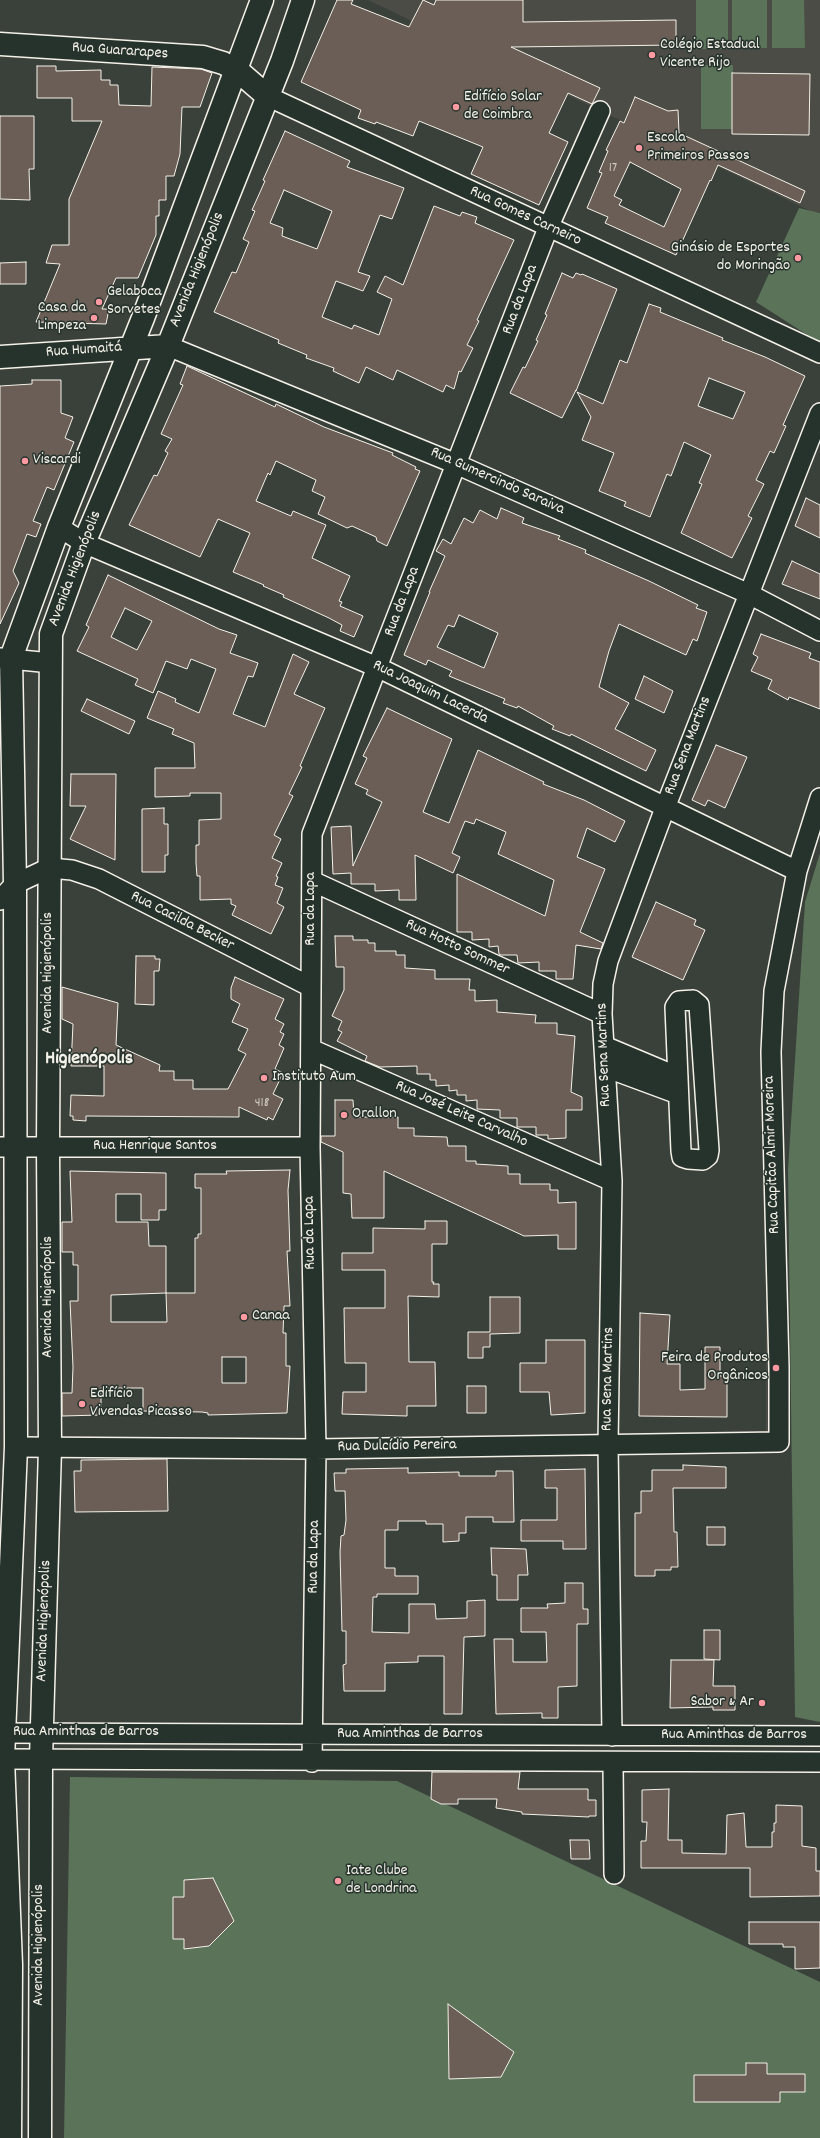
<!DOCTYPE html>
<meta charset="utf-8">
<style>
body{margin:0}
canvas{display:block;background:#3a403a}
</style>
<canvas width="820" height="2138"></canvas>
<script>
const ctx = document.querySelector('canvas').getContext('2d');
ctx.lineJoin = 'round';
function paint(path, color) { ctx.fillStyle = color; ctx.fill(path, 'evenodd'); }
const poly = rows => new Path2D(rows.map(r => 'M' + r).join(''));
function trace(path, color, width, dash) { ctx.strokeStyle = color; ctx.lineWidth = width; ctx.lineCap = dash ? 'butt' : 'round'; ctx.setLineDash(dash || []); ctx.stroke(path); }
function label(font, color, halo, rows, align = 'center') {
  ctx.font = font + ' Dekko,sans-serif'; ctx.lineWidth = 3; ctx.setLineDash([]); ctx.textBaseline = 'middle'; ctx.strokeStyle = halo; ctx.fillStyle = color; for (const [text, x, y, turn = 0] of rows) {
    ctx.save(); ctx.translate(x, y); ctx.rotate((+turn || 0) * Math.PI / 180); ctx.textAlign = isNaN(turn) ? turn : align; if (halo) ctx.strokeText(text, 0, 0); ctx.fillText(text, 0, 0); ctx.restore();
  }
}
paint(poly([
 [368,0,820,0,820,212,815,213],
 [766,1303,785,1303,788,1432,766,1432]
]), '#4b4c46');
paint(poly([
 [696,0,728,0,728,49,696,49],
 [732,0,767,0,767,48,732,48],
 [772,0,804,0,805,48,772,48],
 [701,65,733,65,733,129,701,129],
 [799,208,820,213,820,343,756,302],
 [820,853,820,1722,795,1717,788,1170,805,902],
 [70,1777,397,1781,820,1982,820,2138,64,2138]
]), '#5a7359');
const building = poly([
 [337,0,353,0,351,4,409,27,423,0,434,5,436,0,523,0,523,22,676,20,676,45,511,47,600,88,592,104,568,93,549,133,568,142,539,205,471,174,483,147,419,121,413,136,376,122,375,124,358,118,361,110,301,82,337,0],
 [37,66,56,66,56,71,101,70,101,80,110,80,110,85,118,85,119,105,151,106,152,67,201,69,212,73,200,107,182,107,180,154,174,176,166,176,166,200,159,200,159,216,156,216,156,235,138,278,116,278,102,309,109,309,106,324,36,322,60,264,46,263,52,245,69,245,69,199,102,121,72,121,72,98,37,98,37,66],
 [732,73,810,74,809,135,732,134,732,73],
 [635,97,668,111,678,110,679,133,805,191,800,203,718,165,711,181,710,180,676,255,605,223,608,217,587,208,602,173,599,172,608,151,606,150,620,121,624,123,635,97],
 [630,162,681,189,664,227,619,205,622,200,614,196,630,162],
 [0,116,34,116,34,169,29,169,30,200,0,199,0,116],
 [285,131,350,161,347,167,404,188,392,219,380,215,364,256,358,272,370,276,363,291,336,281,322,317,352,329,354,325,379,335,392,299,377,292,385,276,403,285,434,206,460,216,462,212,477,217,475,223,514,240,477,320,479,321,467,345,473,348,461,372,459,371,454,389,446,385,443,392,397,370,393,380,366,367,359,383,333,371,334,368,306,358,307,355,278,343,279,340,214,312,232,272,236,273,249,242,243,239,255,211,252,210,265,181,263,180,285,131],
 [284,190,332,211,317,249,282,236,283,228,270,223,284,190],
 [26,262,26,284,0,284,0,263,26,262],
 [562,273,573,278,576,273,581,275,582,274,617,289,576,391,576,390,562,418,510,393,523,367,525,368,538,341,536,340,547,315,545,314,562,273],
 [649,304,661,308,660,312,723,338,722,340,765,357,805,376,783,425,786,426,774,453,770,451,756,480,764,484,748,516,752,518,732,558,681,533,702,484,699,483,711,455,684,442,671,476,667,474,650,517,624,506,626,502,599,491,614,453,582,440,591,417,577,392,603,404,620,360,627,363,649,304],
 [709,378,745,392,733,419,698,406,709,378],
 [187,366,275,407,276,404,324,427,393,453,392,455,416,467,415,469,420,471,387,546,377,541,376,537,352,526,347,528,318,514,325,497,312,491,316,480,276,461,270,475,268,473,256,501,291,516,293,511,326,525,312,558,350,576,339,601,342,602,340,606,363,616,354,637,340,631,342,625,329,618,283,597,284,595,263,586,264,585,233,572,250,533,218,519,200,557,129,525,154,475,157,476,168,453,165,451,172,439,161,434,183,385,180,384,187,366],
 [32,380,61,380,61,413,73,417,65,438,74,442,54,490,47,487,33,521,41,524,36,537,27,534,13,571,19,583,0,624,0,386,32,384,32,380],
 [806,498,820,505,820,538,795,526,806,498],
 [501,508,524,518,522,523,560,536,558,539,586,550,585,553,649,581,698,605,696,608,707,612,697,641,693,639,686,655,619,624,609,651,599,687,629,703,615,729,656,750,646,771,571,734,570,736,552,729,554,726,518,706,517,708,503,703,505,699,449,676,452,671,428,660,426,665,404,655,430,592,429,592,445,556,436,551,443,539,451,544,464,518,473,523,480,510,497,519,501,508],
 [459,615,498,633,484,668,437,647,448,625,454,627,459,615],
 [792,561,820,574,820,599,782,584,792,561],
 [108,575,219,629,237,635,230,653,258,663,253,677,248,676,233,714,265,727,293,654,309,662,294,694,325,708,300,766,302,767,289,794,293,796,274,835,281,839,272,858,282,863,276,876,278,877,275,885,283,888,277,903,284,907,271,934,232,915,236,906,231,904,231,899,200,900,200,876,197,876,196,863,196,845,199,845,199,820,221,819,221,793,190,793,190,796,155,797,155,768,195,768,194,743,172,734,174,729,147,718,158,691,176,699,175,702,199,713,216,669,191,659,187,669,166,661,153,693,135,685,138,679,77,651,89,627,86,625,108,575],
 [125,608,152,621,137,650,111,637,125,608],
 [761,634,811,653,809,658,820,662,820,709,789,697,788,700,768,689,772,680,751,671,758,657,753,654,761,634],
 [644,676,673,691,664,713,635,699,644,676],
 [87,699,135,721,129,734,81,711,87,699],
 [387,708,452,739,423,812,449,823,478,750,544,782,543,784,584,800,625,821,615,842,587,828,577,857,605,869,580,932,603,943,601,949,576,945,573,979,556,979,556,971,539,971,539,962,518,963,517,955,501,955,499,954,498,946,489,947,489,939,472,940,472,932,457,932,457,874,545,916,554,880,498,854,506,832,476,819,474,824,465,821,452,853,460,857,453,873,415,855,416,900,399,900,399,890,375,891,375,884,351,884,351,873,333,874,331,827,351,826,353,866,382,802,366,794,368,790,355,784,367,758,363,756,387,708],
 [716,745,747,757,725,808,708,800,705,806,692,800,716,745],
 [71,774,116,774,115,860,70,839,86,806,70,806,71,774],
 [164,808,164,824,168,824,168,855,165,855,165,872,142,872,142,809,164,808],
 [656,902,696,920,694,925,705,930,683,980,632,957,656,902],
 [335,936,353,936,353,940,368,940,368,943,375,943,375,951,396,951,396,955,405,955,405,968,435,970,435,979,470,979,469,990,475,990,475,1001,497,1000,497,1012,536,1015,535,1023,557,1023,557,1034,575,1036,571,1092,582,1097,582,1110,566,1110,566,1138,548,1139,548,1135,536,1135,536,1127,517,1127,517,1118,500,1118,500,1110,477,1109,477,1100,466,1101,466,1095,457,1095,457,1090,449,1091,449,1085,436,1086,436,1080,430,1080,430,1074,417,1074,417,1066,380,1067,365,1061,367,1056,337,1041,342,1032,338,1030,342,1021,332,1016,344,990,344,967,336,967,335,936],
 [136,956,155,956,155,959,160,959,159,971,154,971,154,1005,135,1004,136,956],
 [235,977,284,999,275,1019,284,1024,280,1032,284,1034,279,1045,284,1048,275,1069,283,1073,273,1094,283,1099,273,1120,268,1117,267,1120,239,1107,239,1117,86,1116,86,1121,73,1120,73,1116,70,1116,71,1095,104,1096,104,1066,71,1066,73,1024,62,1019,62,987,118,1003,116,1045,160,1065,159,1071,174,1071,174,1080,193,1080,193,1089,228,1089,246,1054,238,1050,248,1029,232,1022,240,1004,231,999,231,988,235,977],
 [335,1100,353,1100,354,1117,398,1117,398,1128,414,1128,414,1136,447,1137,448,1146,466,1146,466,1161,476,1161,476,1164,508,1166,508,1174,520,1174,520,1184,550,1184,550,1190,558,1190,558,1203,576,1202,576,1249,558,1249,558,1235,524,1236,384,1171,384,1218,352,1218,351,1194,343,1193,343,1152,321,1142,321,1136,335,1136,335,1100],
 [290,1170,288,1190,290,1251,287,1251,290,1306,284,1306,283,1333,286,1333,286,1366,290,1366,287,1413,208,1415,208,1413,202,1412,143,1411,143,1388,101,1388,101,1415,62,1416,62,1393,72,1393,73,1367,70,1301,78,1301,78,1265,73,1265,73,1252,62,1252,62,1222,72,1222,70,1171,166,1173,166,1210,159,1210,159,1220,141,1220,141,1194,116,1194,116,1222,148,1222,149,1246,166,1246,166,1293,195,1293,195,1238,198,1238,198,1234,201,1234,201,1188,195,1188,195,1174,227,1174,226,1171,290,1170],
 [166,1293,167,1322,111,1322,111,1295,166,1293],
 [222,1357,246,1357,246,1383,222,1383,222,1357],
 [425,1221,447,1221,447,1244,432,1244,432,1282,434,1282,433,1284,439,1284,439,1297,408,1296,409,1362,435,1362,436,1406,407,1406,407,1416,342,1414,343,1392,366,1392,366,1363,345,1363,344,1308,385,1308,385,1270,342,1270,342,1253,373,1253,373,1228,425,1229,425,1221],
 [490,1297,520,1297,520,1333,490,1334,490,1347,483,1347,483,1358,468,1358,468,1332,490,1332,490,1297],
 [640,1313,670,1315,667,1364,680,1364,680,1390,705,1389,705,1347,720,1347,720,1376,727,1376,727,1417,639,1416,640,1313],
 [546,1340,585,1340,585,1413,551,1415,549,1392,520,1392,520,1363,546,1363,546,1340],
 [467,1386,486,1386,486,1413,467,1413,467,1386],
 [167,1459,168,1511,75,1512,74,1471,81,1471,81,1460,167,1459],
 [683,1465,726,1467,726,1488,673,1488,674,1532,677,1532,678,1567,671,1567,671,1570,655,1570,655,1576,635,1576,635,1513,641,1513,641,1491,652,1491,652,1470,683,1470,683,1465],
 [408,1468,408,1473,459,1472,459,1476,496,1476,496,1471,513,1471,514,1522,493,1522,493,1517,466,1517,466,1533,459,1533,459,1541,443,1542,443,1524,426,1524,426,1521,398,1521,398,1530,385,1530,385,1568,395,1568,395,1576,418,1576,418,1594,377,1594,377,1597,373,1597,372,1632,409,1633,409,1604,435,1604,436,1619,467,1618,467,1601,485,1600,485,1636,464,1637,462,1714,444,1714,444,1656,418,1656,418,1662,385,1663,385,1691,344,1691,343,1665,346,1664,346,1631,342,1631,340,1552,341,1536,344,1535,346,1520,345,1491,335,1491,334,1473,346,1473,346,1469,408,1468],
 [585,1469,586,1549,563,1549,563,1541,521,1541,521,1520,557,1520,557,1488,545,1488,545,1470,585,1469],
 [707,1527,725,1527,725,1545,707,1545,707,1527],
 [491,1548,526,1549,528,1575,518,1575,518,1600,497,1600,497,1575,492,1575,491,1548],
 [565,1583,583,1583,583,1609,588,1609,588,1624,577,1624,577,1686,558,1687,558,1718,542,1718,542,1713,496,1714,494,1639,513,1639,513,1662,547,1662,546,1632,521,1632,521,1608,548,1608,547,1604,565,1603,565,1583],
 [704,1630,720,1630,720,1660,704,1659,704,1630],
 [671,1660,714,1660,713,1686,735,1686,735,1710,713,1710,713,1707,670,1708,671,1660],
 [432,1772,520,1772,518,1789,588,1789,588,1800,596,1800,596,1816,589,1816,589,1817,522,1814,522,1812,496,1808,497,1799,458,1799,458,1804,441,1804,431,1799,432,1772],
 [669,1789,668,1840,682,1840,682,1853,726,1854,727,1815,744,1813,746,1847,772,1847,772,1832,774,1832,774,1823,776,1823,776,1805,802,1806,802,1846,816,1848,816,1871,820,1871,820,1896,750,1897,750,1868,641,1868,641,1841,646,1841,647,1822,642,1822,642,1790,669,1789],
 [570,1840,589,1840,590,1859,571,1859,570,1840],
 [213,1878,234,1921,209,1946,184,1949,184,1939,173,1939,173,1897,184,1897,184,1880,213,1878],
 [749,1922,820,1922,820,1968,795,1969,795,1947,783,1947,783,1944,749,1944,749,1922],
 [448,2004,514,2052,501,2077,449,2079,448,2004],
 [746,2063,767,2063,767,2074,805,2074,805,2092,780,2092,780,2102,694,2102,694,2075,746,2075,746,2063]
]);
paint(building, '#6a5e57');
trace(building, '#f4f1e8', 1);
const minor = poly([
 [267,96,820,353],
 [168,346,456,464,749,594,820,631],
 [59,527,84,543,377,667,797,871],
 [0,658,51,663],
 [312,881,602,1014],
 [0,900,15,884,49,868,72,870,99,879,311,987],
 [693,1000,699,1005,709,1150,708,1156,703,1160,688,1159,682,1157,681,1151,675,1007,679,1001,693,1000],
 [604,1046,678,1077],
 [311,1049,612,1181],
 [605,1067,678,1094],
 [0,1147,310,1147],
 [16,1447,316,1449,779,1442,779,1368,771,1052,774,991,797,871,820,798],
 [0,1733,820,1736],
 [612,1736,608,1444,612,1181,602,1014,603,984,608,961,665,808,820,413],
 [0,1759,820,1762],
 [312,1762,316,1449,310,1147,312,834,548,228,600,111],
 [613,1763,614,1874]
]);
const major = poly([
 [0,44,203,57,223,63,237,70,267,96],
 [0,357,168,346],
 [10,2138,11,1965,3,1759,16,1447,15,884,11,658,59,527,143,318,262,0],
 [40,2138,41,1759,50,1448,48,1147,51,634,84,543,168,346,282,61,303,0]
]);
trace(minor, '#f4f1e8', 22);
trace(major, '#f4f1e8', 25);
trace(minor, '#26332d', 19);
trace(major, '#26332d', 22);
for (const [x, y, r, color] of [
 [652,55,4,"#ff9aa2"],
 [456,107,4,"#ff9aa2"],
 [639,148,4,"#ff9aa2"],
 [798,258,4,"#ff9aa2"],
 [99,302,4,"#ff9aa2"],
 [94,318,4,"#ff9aa2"],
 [25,461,4,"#ff9aa2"],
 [264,1078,4,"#ff9aa2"],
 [344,1115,4,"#ff9aa2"],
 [244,1317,4,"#ff9aa2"],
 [776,1368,4,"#ff9aa2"],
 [82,1404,4,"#ff9aa2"],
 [762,1703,4,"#ff9aa2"],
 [338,1881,4,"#ff9aa2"]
]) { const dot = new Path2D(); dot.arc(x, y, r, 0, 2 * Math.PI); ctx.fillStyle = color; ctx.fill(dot); trace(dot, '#26332d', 1.5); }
label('14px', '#d2ccc4', null, [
 ["17",613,169],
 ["418",262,1104]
]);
label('16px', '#f4f1e8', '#26332d', [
 ["Colégio Estadual",660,46],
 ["Vicente Rijo",660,64],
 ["Edifício Solar",464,98],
 ["de Coimbra",464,116],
 ["Escola",647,139],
 ["Primeiros Passos",647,157],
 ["Ginásio de Esportes",790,249,"right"],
 ["do Moringão",790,267,"right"],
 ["Gelaboca",107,293],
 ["Sorvetes",107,311],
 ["Casa da",86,309,"right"],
 ["Limpeza",86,327,"right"],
 ["Viscardi",33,461],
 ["Instituto Aum",272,1078],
 ["Orallon",352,1115],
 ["Canaa",252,1317],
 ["Feira de Produtos",768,1359,"right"],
 ["Orgânicos",768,1377,"right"],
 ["Edifício",90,1395],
 ["Vivendas Picasso",90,1413],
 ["Sabor & Ar",754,1703,"right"],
 ["Iate Clube",346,1872],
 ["de Londrina",346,1890]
], 'left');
label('16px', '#f4f1e8', '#26332d', [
 ["Rua Guararapes",120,52,4],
 ["Rua Gomes Carneiro",525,217,25],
 ["Avenida Higienópolis",198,270,-68],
 ["Rua da Lapa",521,300,-69],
 ["Rua Humaitá",84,351,-4],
 ["Rua Gumercindo Saraiva",497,482,24],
 ["Avenida Higienópolis",76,569,-69],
 ["Rua da Lapa",403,602,-69],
 ["Rua Joaquim Lacerda",430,693,26],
 ["Rua Sena Martins",689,746,-69],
 ["Rua da Lapa",312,909,-90],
 ["Rua Cacilda Becker",182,922,27],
 ["Rua Hotto Sommer",457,948,25],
 ["Avenida Higienópolis",49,973,-90],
 ["Rua Sena Martins",605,1055,-92],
 ["Rua José Leite Carvalho",461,1115,24],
 ["Rua Henrique Santos",155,1147],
 ["Rua Capitão Almir Moreira",773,1155,-92],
 ["Rua da Lapa",311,1233,-91],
 ["Avenida Higienópolis",49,1297,-90],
 ["Rua Sena Martins",609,1379,-89],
 ["Rua Dulcídio Pereira",397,1447,-1],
 ["Rua da Lapa",315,1557,-89],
 ["Avenida Higienópolis",45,1621,-88],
 ["Rua Aminthas de Barros",86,1733],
 ["Rua Aminthas de Barros",410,1735],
 ["Rua Aminthas de Barros",734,1736],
 ["Avenida Higienópolis",40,1945,-90]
]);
label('bold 20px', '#f4f1e8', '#26332d', [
 ["Higienópolis",89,1060]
]);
</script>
